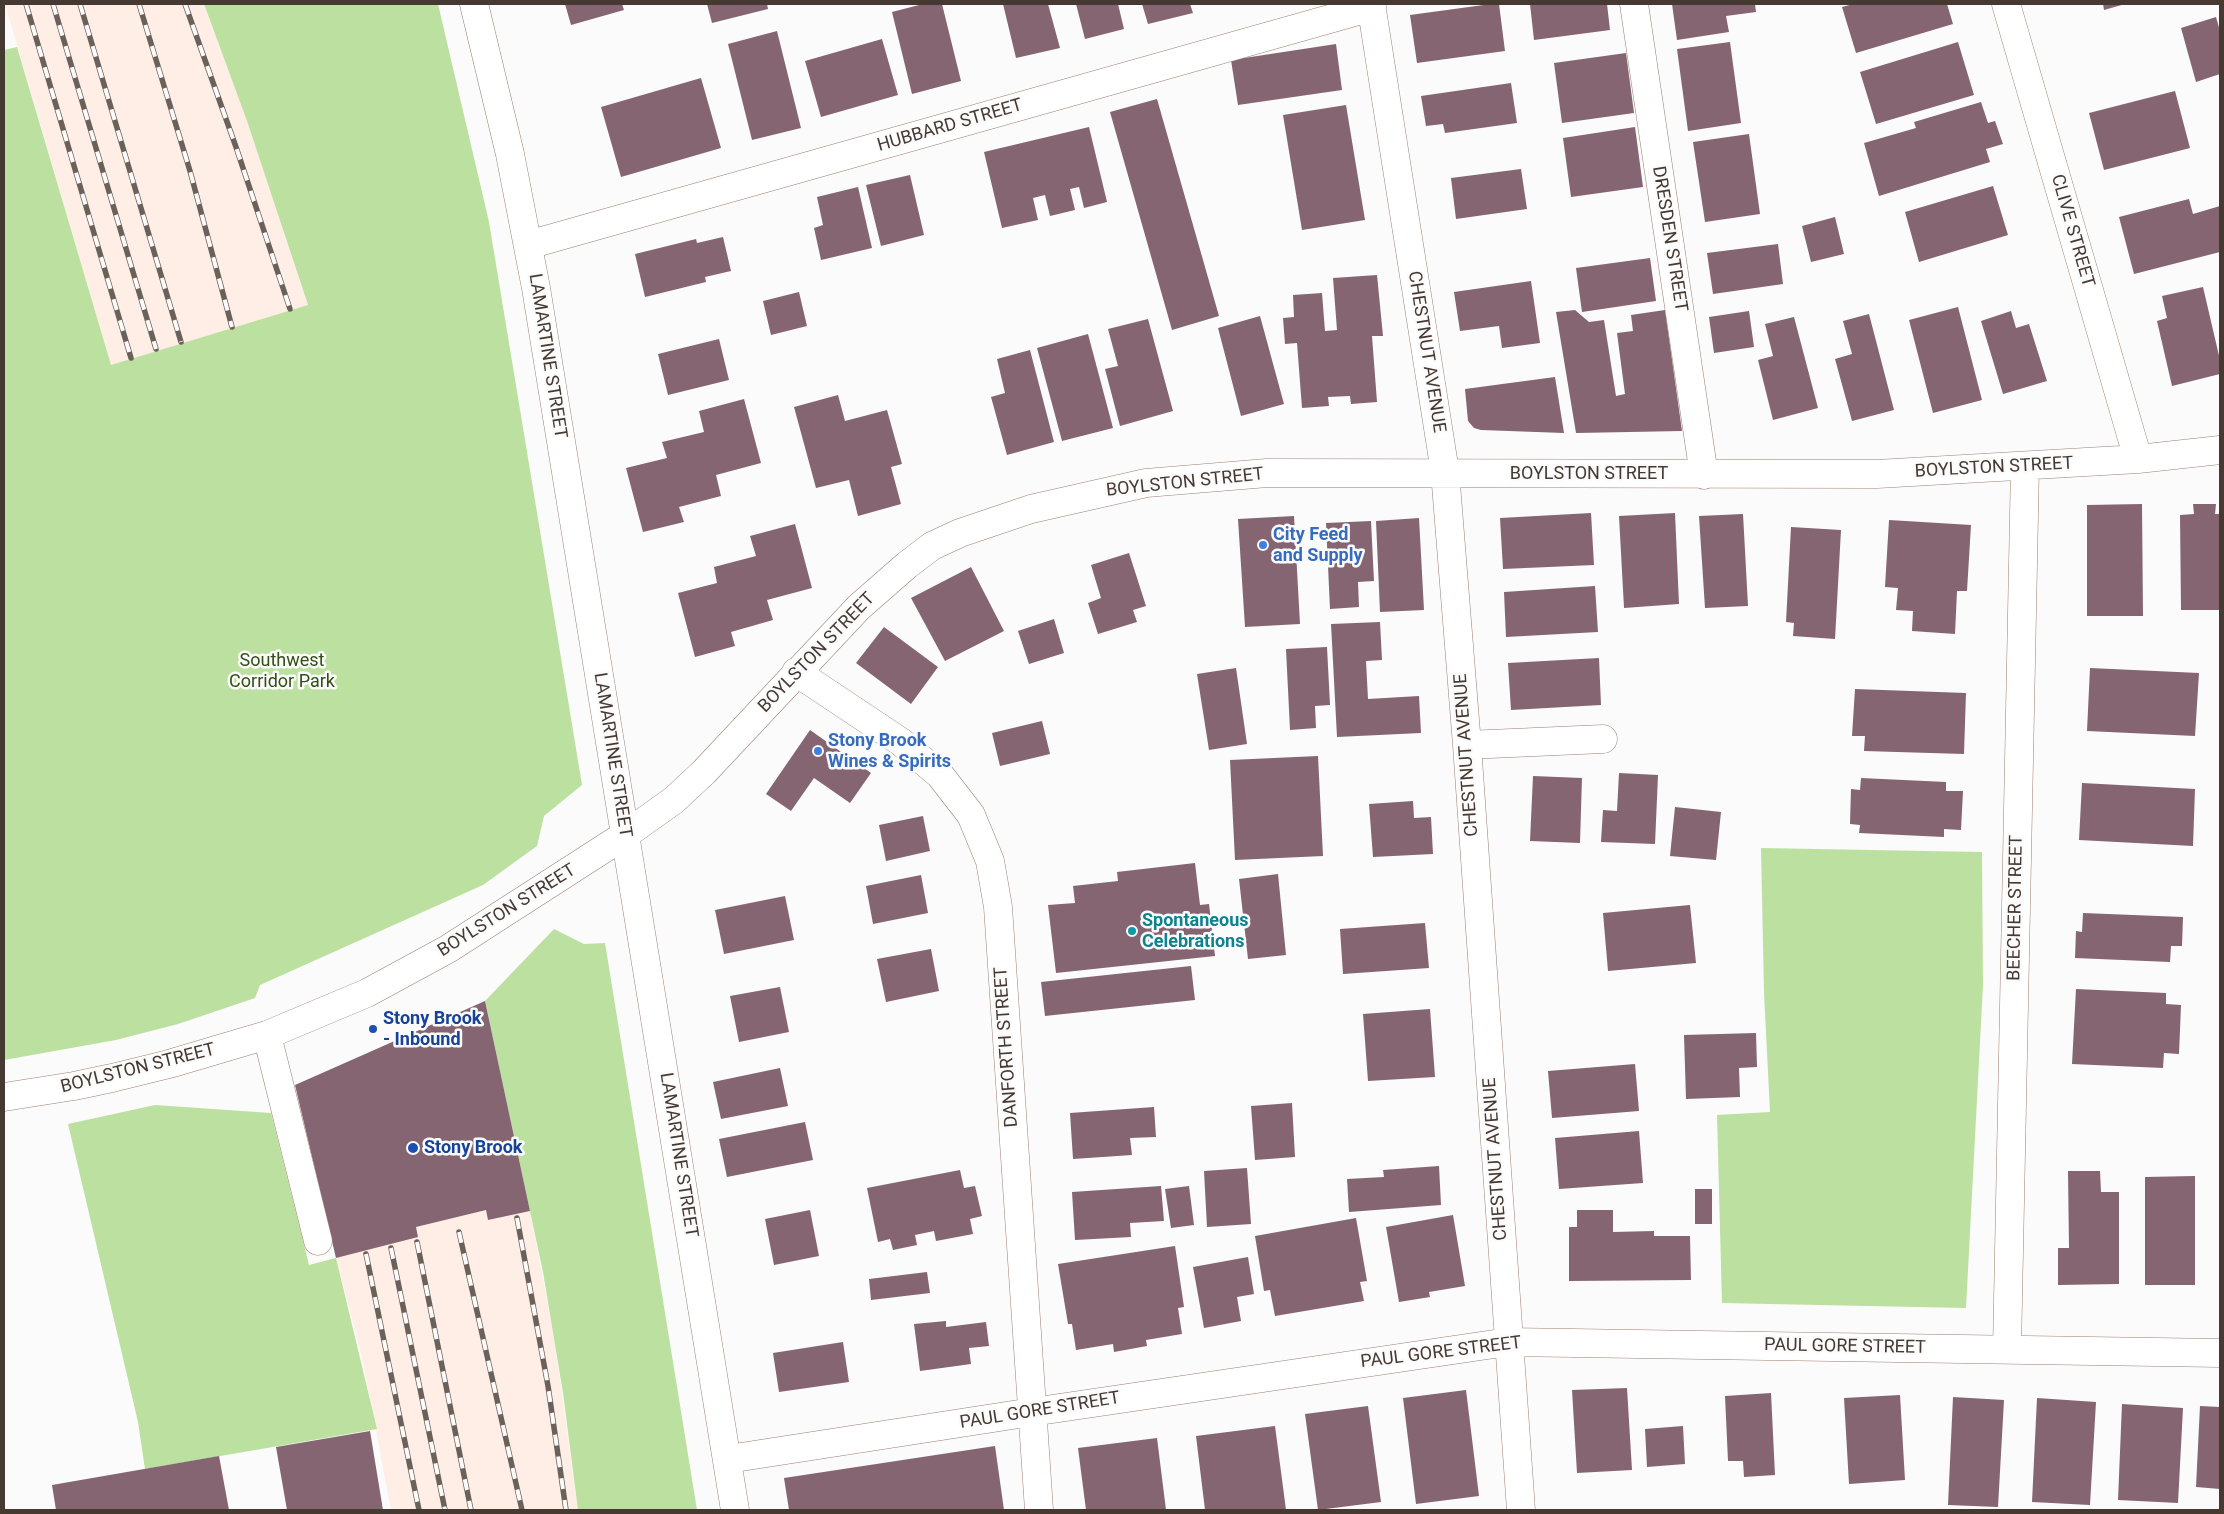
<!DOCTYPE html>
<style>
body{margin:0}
#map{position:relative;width:2224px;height:1514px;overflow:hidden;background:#fbfbfb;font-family:Roboto,sans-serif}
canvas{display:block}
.frame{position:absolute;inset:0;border:5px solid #463932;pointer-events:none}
</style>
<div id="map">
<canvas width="2224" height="1514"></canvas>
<div class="frame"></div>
</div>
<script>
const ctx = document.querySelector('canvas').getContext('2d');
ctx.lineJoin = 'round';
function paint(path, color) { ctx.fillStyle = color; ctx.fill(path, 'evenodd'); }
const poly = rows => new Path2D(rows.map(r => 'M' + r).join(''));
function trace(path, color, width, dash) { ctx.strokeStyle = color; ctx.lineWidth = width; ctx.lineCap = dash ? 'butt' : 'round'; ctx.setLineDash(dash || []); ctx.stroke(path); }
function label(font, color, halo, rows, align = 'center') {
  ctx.font = font + ' Roboto,sans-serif'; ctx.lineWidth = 5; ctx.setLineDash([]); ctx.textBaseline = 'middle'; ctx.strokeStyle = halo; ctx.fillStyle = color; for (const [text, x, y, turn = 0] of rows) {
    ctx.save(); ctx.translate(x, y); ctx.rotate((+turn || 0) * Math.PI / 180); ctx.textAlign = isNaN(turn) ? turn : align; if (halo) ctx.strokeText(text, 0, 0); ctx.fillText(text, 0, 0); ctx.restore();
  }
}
paint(poly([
 [5,4,204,4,247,121,308,306,111,366],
 [486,1210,488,1220,530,1211,554,1336,578,1510,391,1510,362,1357,336,1258,418,1237,416,1227]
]), '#ffeee5');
paint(poly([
 [204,4,438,4,489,222,582,785,544,816,537,846,483,885,260,985,255,998,178,1024,116,1040,4,1060,4,50,17,47,111,365,308,305,247,121],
 [1761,848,1982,852,1983,985,1966,1308,1722,1303,1717,1115,1770,1112,1764,993],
 [554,929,584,944,605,943,697,1510,578,1510,563,1393,543,1272,485,1001],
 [155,1105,271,1113,309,1265,336,1258,377,1429,145,1469,138,1422,68,1124]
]), '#bce09f');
paint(poly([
 [565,4,622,4,624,10,571,25],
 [707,4,767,4,768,9,712,23],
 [923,4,942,4,961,81,912,94,892,12],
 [1003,4,1048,4,1060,48,1016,58],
 [1076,4,1118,4,1124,29,1085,39],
 [1142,4,1190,4,1193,13,1148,24],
 [1491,4,1499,4,1505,51,1417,63,1410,15],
 [1530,4,1607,4,1610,30,1534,40],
 [1672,4,1755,4,1756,12,1726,16,1729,32,1677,40],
 [1853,4,1947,4,1953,24,1856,53,1842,7],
 [2103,4,2125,4,2104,10],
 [2216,17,2220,31,2220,74,2196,82,2181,28],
 [777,31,801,128,752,140,728,44],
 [882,39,898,95,821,117,805,61],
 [1730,42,1741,123,1688,131,1677,49],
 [1958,42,1974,95,1876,124,1860,72],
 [1336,44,1342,90,1238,105,1231,60],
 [1626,53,1634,113,1562,123,1554,63],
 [701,78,721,148,621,177,601,107],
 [1511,83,1517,123,1445,133,1443,124,1426,126,1421,96],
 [2175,91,2190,148,2104,170,2089,113],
 [1157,99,1219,316,1172,330,1110,112],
 [1981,102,1988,123,1995,121,2003,144,1986,149,1990,162,1879,196,1864,143,1916,128,1914,122],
 [1346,105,1365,220,1302,230,1283,115],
 [1089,127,1107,202,1084,208,1079,187,1070,189,1075,210,1050,216,1045,195,1033,198,1038,220,1002,228,984,152],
 [1635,127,1643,187,1571,197,1563,138],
 [1749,134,1760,214,1705,222,1693,142],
 [1521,169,1527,209,1456,219,1451,178],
 [910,175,924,235,881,246,866,185],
 [1993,186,2008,235,1919,262,1905,212],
 [858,187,872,248,821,260,814,228,823,225,817,197],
 [2189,199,2193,214,2220,206,2220,252,2134,274,2119,217],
 [1835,217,1844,254,1811,262,1802,226],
 [723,237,731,271,705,277,706,282,645,297,635,254,696,239,697,243],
 [1778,244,1783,284,1713,294,1707,253],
 [1650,258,1656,301,1582,312,1576,268],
 [1377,275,1383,336,1372,336,1377,402,1351,404,1350,396,1328,397,1329,406,1302,408,1297,343,1285,344,1283,318,1294,317,1293,295,1322,293,1325,331,1337,330,1333,278],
 [1531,281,1540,343,1502,348,1499,326,1460,331,1454,292],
 [2203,287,2220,360,2220,374,2172,386,2157,321,2167,318,2162,296],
 [799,292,807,326,771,335,763,301],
 [1958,307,1982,400,1933,413,1909,320],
 [1575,310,1589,322,1604,320,1616,396,1625,394,1617,333,1633,331,1631,315,1665,310,1682,431,1576,433,1556,312],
 [1749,311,1754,347,1714,353,1709,317],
 [2011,311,2016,328,2029,324,2047,381,2003,394,1981,321],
 [1869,314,1894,410,1852,421,1835,359,1852,354,1843,321],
 [1260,316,1284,404,1241,416,1218,328],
 [1794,317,1818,408,1773,420,1758,360,1773,356,1765,324],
 [1148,319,1173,411,1120,426,1105,369,1118,366,1108,329],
 [1088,334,1113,428,1062,441,1037,348],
 [719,339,729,380,668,395,658,354],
 [1030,350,1054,442,1007,455,991,397,1005,393,997,359],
 [1555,377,1564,433,1481,430,1474,428,1468,421,1465,389],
 [838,395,845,421,887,410,902,464,891,467,901,504,858,516,849,480,816,488,794,407],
 [744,399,761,463,716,475,721,496,679,507,684,522,643,532,626,468,667,458,662,442,704,432,699,411],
 [2142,504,2143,616,2087,616,2087,505],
 [2193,504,2216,504,2215,514,2220,514,2220,610,2181,610,2180,515,2194,514],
 [1591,513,1594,565,1503,569,1500,518],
 [1675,513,1679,604,1624,608,1619,516],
 [1743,514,1748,606,1705,608,1699,516],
 [1294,516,1300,624,1245,627,1238,519],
 [1419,518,1424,610,1380,612,1376,521],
 [1889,520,1971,525,1967,591,1957,591,1955,634,1912,631,1913,611,1896,610,1898,588,1885,587],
 [1371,521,1374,581,1358,582,1359,607,1330,609,1326,523],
 [795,524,812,588,767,600,773,620,731,632,735,646,695,657,678,593,717,583,714,567,756,556,750,536],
 [1791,527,1841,530,1835,639,1793,636,1794,623,1786,622],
 [1129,553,1146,606,1133,610,1137,622,1098,634,1088,603,1101,598,1091,565],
 [971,567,1004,631,945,661,911,598],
 [1595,586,1598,632,1506,637,1504,592],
 [1054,619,1064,653,1029,664,1018,631],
 [1380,622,1382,660,1366,661,1368,699,1419,696,1421,733,1337,737,1331,624],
 [884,627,938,667,911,704,856,663],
 [1327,647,1330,705,1315,706,1316,728,1290,730,1286,649],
 [1599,658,1601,705,1511,710,1508,663],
 [1236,668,1247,744,1209,750,1197,674],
 [2090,668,2199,673,2195,736,2087,731],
 [1855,689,1966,693,1964,754,1864,751,1865,736,1852,736],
 [1042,721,1050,754,1000,766,992,733],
 [810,730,871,773,850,803,814,778,791,811,766,794],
 [1318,756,1323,856,1235,860,1230,760],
 [1619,773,1658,775,1655,844,1601,842,1603,810,1617,811],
 [1533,776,1582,778,1580,843,1530,841],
 [1861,778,1946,782,1946,791,1963,791,1961,830,1944,829,1944,837,1859,833,1860,825,1850,824,1851,789,1860,790],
 [2082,783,2195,789,2193,846,2079,840],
 [1413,801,1414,818,1431,817,1433,854,1373,857,1369,804],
 [1675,807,1721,812,1716,860,1670,856],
 [923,816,930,851,886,861,879,825],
 [1195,863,1200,905,1209,904,1215,956,1056,973,1048,905,1075,903,1073,886,1118,881,1117,872],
 [1278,874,1286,955,1248,959,1239,879],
 [921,875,928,913,873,924,866,886],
 [785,896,794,940,724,954,715,910],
 [1690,905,1696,963,1608,971,1603,913],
 [2083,913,2183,917,2182,946,2171,946,2170,962,2075,958,2076,931,2082,932],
 [1425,923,1429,968,1343,974,1340,929],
 [931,949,939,991,886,1002,877,959],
 [1191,966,1195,1000,1045,1016,1041,982],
 [780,987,789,1032,739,1042,730,996],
 [2076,989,2166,993,2166,1004,2181,1005,2179,1054,2164,1053,2163,1068,2072,1064],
 [485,1001,530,1211,488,1220,486,1210,416,1227,418,1237,336,1258,295,1085],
 [1430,1009,1435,1077,1368,1081,1363,1014],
 [1756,1033,1757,1067,1739,1068,1740,1097,1686,1099,1684,1035],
 [1635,1064,1639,1111,1552,1118,1548,1071],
 [780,1068,788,1106,721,1119,713,1082],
 [1292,1103,1295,1157,1255,1160,1251,1106],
 [1154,1107,1156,1137,1130,1138,1132,1155,1073,1159,1070,1113],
 [805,1122,813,1160,727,1177,719,1139],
 [1639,1131,1643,1183,1559,1189,1555,1138],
 [1439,1166,1441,1205,1349,1212,1347,1179,1384,1177,1383,1170],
 [1247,1168,1251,1224,1207,1227,1204,1171],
 [960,1170,964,1188,975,1186,982,1216,970,1219,973,1234,936,1241,934,1231,915,1235,917,1245,893,1250,890,1239,878,1242,867,1188],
 [2068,1171,2100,1171,2101,1192,2119,1192,2119,1284,2058,1285,2058,1248,2069,1248],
 [2195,1176,2195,1285,2145,1285,2145,1177],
 [1161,1186,1164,1221,1130,1223,1131,1237,1075,1240,1072,1192],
 [1189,1186,1194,1225,1171,1228,1165,1189],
 [1695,1189,1712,1189,1712,1224,1695,1224],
 [810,1210,819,1256,774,1265,765,1219],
 [1577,1210,1613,1210,1613,1232,1654,1231,1654,1236,1690,1236,1691,1280,1569,1281,1569,1227,1577,1227],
 [1453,1215,1465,1286,1429,1292,1430,1297,1399,1302,1386,1227],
 [1356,1218,1367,1281,1360,1282,1364,1301,1275,1316,1270,1290,1264,1291,1255,1236],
 [1175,1246,1184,1307,1178,1308,1182,1334,1146,1340,1147,1346,1114,1352,1113,1344,1076,1350,1072,1324,1068,1324,1058,1264],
 [1248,1257,1254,1294,1237,1297,1241,1321,1204,1328,1193,1267],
 [927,1272,930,1293,871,1300,869,1279],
 [946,1321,946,1327,986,1322,989,1346,969,1348,971,1364,920,1371,914,1324],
 [843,1342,849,1382,779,1392,773,1353],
 [1627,1388,1632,1470,1577,1473,1572,1390],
 [1466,1390,1479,1496,1416,1504,1403,1398],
 [1771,1393,1775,1475,1744,1477,1743,1461,1728,1461,1725,1396],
 [1900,1395,1905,1480,1849,1484,1844,1398],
 [1953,1397,2004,1400,1998,1507,1948,1505],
 [2037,1398,2096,1402,2090,1505,2032,1502],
 [2122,1404,2183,1408,2178,1503,2118,1500],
 [1368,1406,1381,1502,1318,1510,1305,1414],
 [2200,1406,2220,1407,2220,1489,2196,1487],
 [1275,1426,1286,1510,1205,1510,1196,1436],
 [1683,1426,1685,1464,1647,1467,1645,1429],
 [370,1431,383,1510,287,1510,276,1447],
 [1157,1438,1166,1510,1086,1510,1078,1448],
 [995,1446,1004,1510,789,1510,784,1478],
 [219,1456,229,1510,56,1510,52,1485]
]), '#856571');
const minor = poly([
 [474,4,510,154,536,288,735,1510],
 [1371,4,1445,472,1467,745,1521,1510],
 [1634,4,1704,475],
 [2006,4,2138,459],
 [528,245,1372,7],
 [796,672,901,742,940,775,971,815,990,861,998,907,1039,1510],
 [1467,745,1603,739],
 [267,1035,318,1241],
 [4,1097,74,1086,112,1078,169,1064,267,1035,367,993,448,949,625,835,674,800,704,772,859,607,907,565,932,546,960,533,1031,509,1146,483,1267,473,1877,474,2138,459,2220,450],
 [2007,1349,2025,466],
 [728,1459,1032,1412,1508,1342,2220,1353]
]);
trace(minor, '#9d7f6e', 29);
trace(minor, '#fff', 28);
const rail = poly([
 [26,4,131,358],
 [53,4,156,349],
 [80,4,181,342],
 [139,4,190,171,232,327],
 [185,4,236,147,290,309],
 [517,1218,548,1386,566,1510],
 [459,1232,522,1510],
 [417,1242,471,1510],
 [391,1248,445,1510],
 [366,1254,419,1510]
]);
trace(rail, '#6b615b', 5.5);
trace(rail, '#fbfbfb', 4, [11]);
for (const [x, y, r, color] of [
 [1263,545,5,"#3f7fe0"],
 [818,751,5,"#3f7fe0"],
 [1132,931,5,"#0f9aa8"],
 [373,1029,5,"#1a4fb4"],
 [413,1148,6,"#1a4fb4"]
]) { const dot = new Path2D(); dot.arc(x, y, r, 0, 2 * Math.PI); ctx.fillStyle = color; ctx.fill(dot); trace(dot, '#fbfbfb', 2); }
label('18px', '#463932', '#fbfbfb', [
 ["HUBBARD STREET",950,126,-16],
 ["CLIVE STREET",2072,231,74],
 ["DRESDEN STREET",1669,239,81],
 ["CHESTNUT AVENUE",1426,352,81],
 ["LAMARTINE STREET",547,356,81],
 ["BOYLSTON STREET",1994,468,-3],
 ["BOYLSTON STREET",1589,474],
 ["BOYLSTON STREET",1185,483,-6],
 ["BOYLSTON STREET",817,653,-46],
 ["LAMARTINE STREET",612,755,81],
 ["CHESTNUT AVENUE",1467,755,-94],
 ["BEECHER STREET",2016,908,-89],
 ["BOYLSTON STREET",507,911,-32],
 ["DANFORTH STREET",1007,1047,-94],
 ["BOYLSTON STREET",138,1069,-14],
 ["LAMARTINE STREET",678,1155,81],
 ["CHESTNUT AVENUE",1496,1159,-94],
 ["PAUL GORE STREET",1845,1347,1],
 ["PAUL GORE STREET",1441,1353,-7],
 ["PAUL GORE STREET",1040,1411,-9]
]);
label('bold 18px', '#366cbe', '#fbfbfb', [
 ["City Feed",1273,535],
 ["and Supply",1273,556],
 ["Stony Brook",828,741],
 ["Wines & Spirits",828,762]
], 'left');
label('18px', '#324f16', '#fbfbfb', [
 ["Southwest",282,661],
 ["Corridor Park",282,682]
]);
label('bold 18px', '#0d838f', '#fbfbfb', [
 ["Spontaneous",1142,921],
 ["Celebrations",1142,942]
], 'left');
label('bold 18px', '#164399', '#fbfbfb', [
 ["Stony Brook",383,1019],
 ["- Inbound",383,1040],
 ["Stony Brook",424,1148]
], 'left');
</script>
